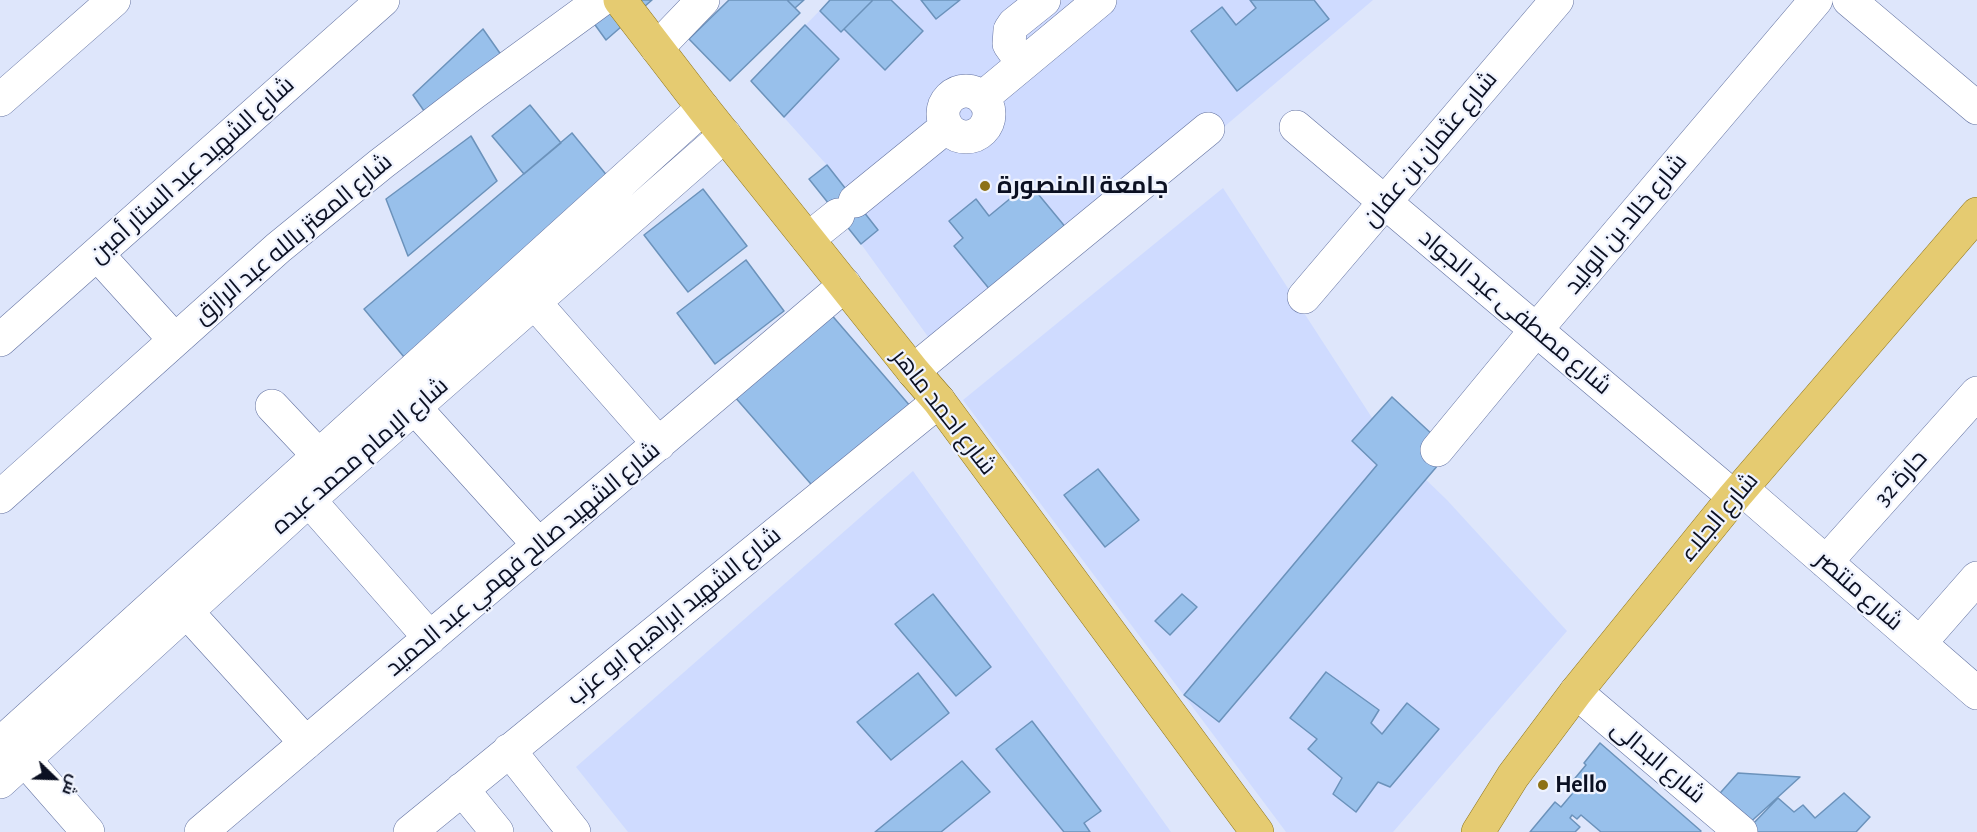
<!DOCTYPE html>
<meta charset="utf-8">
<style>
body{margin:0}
#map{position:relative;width:1977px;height:832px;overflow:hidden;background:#dee6fb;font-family:"Alegreya Sans",Cairo,sans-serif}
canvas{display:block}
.north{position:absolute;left:24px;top:748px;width:60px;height:60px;-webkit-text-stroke:4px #eff3fe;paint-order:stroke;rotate:113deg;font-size:16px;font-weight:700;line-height:24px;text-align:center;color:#0b1022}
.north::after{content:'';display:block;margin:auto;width:21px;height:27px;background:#0b1022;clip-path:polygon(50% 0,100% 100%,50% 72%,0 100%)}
</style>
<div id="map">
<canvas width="1977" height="832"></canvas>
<div class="north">ش</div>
</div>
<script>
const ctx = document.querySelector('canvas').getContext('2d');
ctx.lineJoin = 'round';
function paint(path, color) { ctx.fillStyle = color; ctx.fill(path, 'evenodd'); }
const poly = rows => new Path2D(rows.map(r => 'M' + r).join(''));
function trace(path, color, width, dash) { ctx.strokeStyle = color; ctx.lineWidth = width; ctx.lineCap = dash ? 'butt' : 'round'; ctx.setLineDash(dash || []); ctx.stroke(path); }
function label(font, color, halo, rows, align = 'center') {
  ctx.font = font + ' "Alegreya Sans",Cairo,sans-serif'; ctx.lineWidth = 4.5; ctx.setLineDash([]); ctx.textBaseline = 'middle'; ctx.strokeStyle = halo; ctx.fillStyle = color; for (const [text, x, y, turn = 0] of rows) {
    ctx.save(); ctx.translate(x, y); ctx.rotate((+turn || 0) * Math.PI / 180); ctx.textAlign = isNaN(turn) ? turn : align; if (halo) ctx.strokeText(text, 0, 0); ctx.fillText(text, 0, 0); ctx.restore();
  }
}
paint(poly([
 [830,0,1373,0,947,363,861,244,809,179,826,164,751,81],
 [1223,188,1389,444,1447,500,1567,631,1393,832,1286,832,963,400],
 [913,471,1171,832,628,832,576,767]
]), '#cfdbff');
const building = poly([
 [577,0,652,0,606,40,577,0],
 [729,0,787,0,800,13,730,81,689,39,729,0],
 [787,0,804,0,795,8,787,0],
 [830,0,873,0,841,32,820,11,830,0],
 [873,0,891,0,923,31,885,70,844,29,873,0],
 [921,0,960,0,936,19,921,0],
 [1250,0,1314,0,1329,19,1237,91,1191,31,1222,7,1236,25,1256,8,1250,0],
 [805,25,839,59,784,117,751,81,805,25],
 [483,29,518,79,440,134,413,95,483,29],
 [530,105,561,143,524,174,492,136,530,105],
 [572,133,627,200,419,375,364,309,572,133],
 [471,136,497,181,408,256,386,199,471,136],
 [827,165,878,230,861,244,809,179,827,165],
 [1029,183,1067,229,991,291,954,246,963,238,949,221,976,199,989,216,1029,183],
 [703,189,747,246,688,292,644,235,703,189],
 [746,260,784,311,715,364,677,313,746,260],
 [829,312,911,407,817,491,734,396,829,312],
 [1392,397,1450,451,1219,722,1184,695,1377,465,1352,441,1392,397],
 [1098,469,1139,520,1105,547,1064,495,1098,469],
 [933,594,991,667,956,696,895,624,933,594],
 [1182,594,1197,607,1170,635,1155,621,1182,594],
 [1326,672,1379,710,1371,723,1382,734,1407,703,1439,729,1390,787,1378,782,1356,812,1333,794,1342,778,1308,749,1317,739,1290,718,1326,672],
 [918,673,949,713,891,760,857,722,918,673],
 [1032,721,1101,811,1084,823,1090,832,1064,832,996,749,1032,721],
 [1600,743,1701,831,1700,832,1601,832,1581,815,1577,819,1572,815,1570,818,1580,827,1575,832,1530,832,1555,802,1561,807,1572,794,1566,789,1586,765,1584,763,1600,743],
 [962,761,990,792,941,832,875,832,962,761],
 [1738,773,1800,777,1745,827,1713,801,1738,773],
 [1844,793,1870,817,1856,832,1755,832,1750,827,1778,798,1794,812,1803,805,1815,818,1844,793]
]);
paint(building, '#98c0eb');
trace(building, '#6b92bb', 1.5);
const minor = poly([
 [1044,0,1014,24,1010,30,1009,44,1023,64,1100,0],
 [1849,0,1977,108],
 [657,48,703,0],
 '943 114a23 23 0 1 1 46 0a23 23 0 1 1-46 0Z',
 [982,98,1023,64],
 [0,100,114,0],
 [1296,127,1734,497],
 [855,201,946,127],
 [808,239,838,215],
 [97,254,175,340],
 [1304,297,1557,0],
 [535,303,659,444],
 [0,340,383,0],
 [913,371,1208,129],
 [272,406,319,456],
 [415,408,539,545],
 [1437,450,1536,330,1816,0],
 [1742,489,1977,693],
 [0,497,278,248,381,164,475,92,601,0],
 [309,500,430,638],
 [1826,562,1977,393],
 [187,612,306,743],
 [1920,643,1977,578],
 [1576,692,1741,832],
 [10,743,88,832],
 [0,744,703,108],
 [509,750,574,832],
 [0,782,309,500,725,135],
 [462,789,497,832],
 [201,832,845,285],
 [410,832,939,401]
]);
const major = poly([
 [620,0,703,108,913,371,939,401,1257,832],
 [1478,832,1513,776,1576,692,1734,497,1977,214]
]);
trace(minor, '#6372a1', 34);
trace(major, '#8d7318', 34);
trace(minor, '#fff', 33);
trace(major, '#e5cb71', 33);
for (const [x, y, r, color] of [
 [985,186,6,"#8d7115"],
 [1543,785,6,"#8d7115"]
]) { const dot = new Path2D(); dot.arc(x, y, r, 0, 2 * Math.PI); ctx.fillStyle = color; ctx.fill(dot); trace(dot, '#eff3fe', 2); }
label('24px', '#0b1022', '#eff3fe', [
 ["شارع عثمان بن عفان",1430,149,-50],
 ["شارع الشهيد عبد الستار أمين",192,170,-42],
 ["شارع خالد بن الوليد",1626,224,-50],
 ["شارع المعتز بالله عبد الرازق",293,239,-40],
 ["شارع مصطفى عبد الجواد",1515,312,40],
 ["شارع احمد ماهر",944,412,52],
 ["شارع الإمام محمد عبده",360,456,-41],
 ["حارة 32",1901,478,-48],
 ["شارع الجلاء",1719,517,-50],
 ["شارع الشهيد صالح فهمي عبد الحميد",523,559,-40],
 ["شارع منتصر",1859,591,41],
 ["شارع الشهيد ابراهيم ابو عزب",674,616,-39],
 ["شارع البدالى",1658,762,40]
]);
label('bold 24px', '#0b1022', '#eff3fe', [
 ["جامعة المنصورة",997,186],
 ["Hello",1555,785]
], 'left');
</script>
